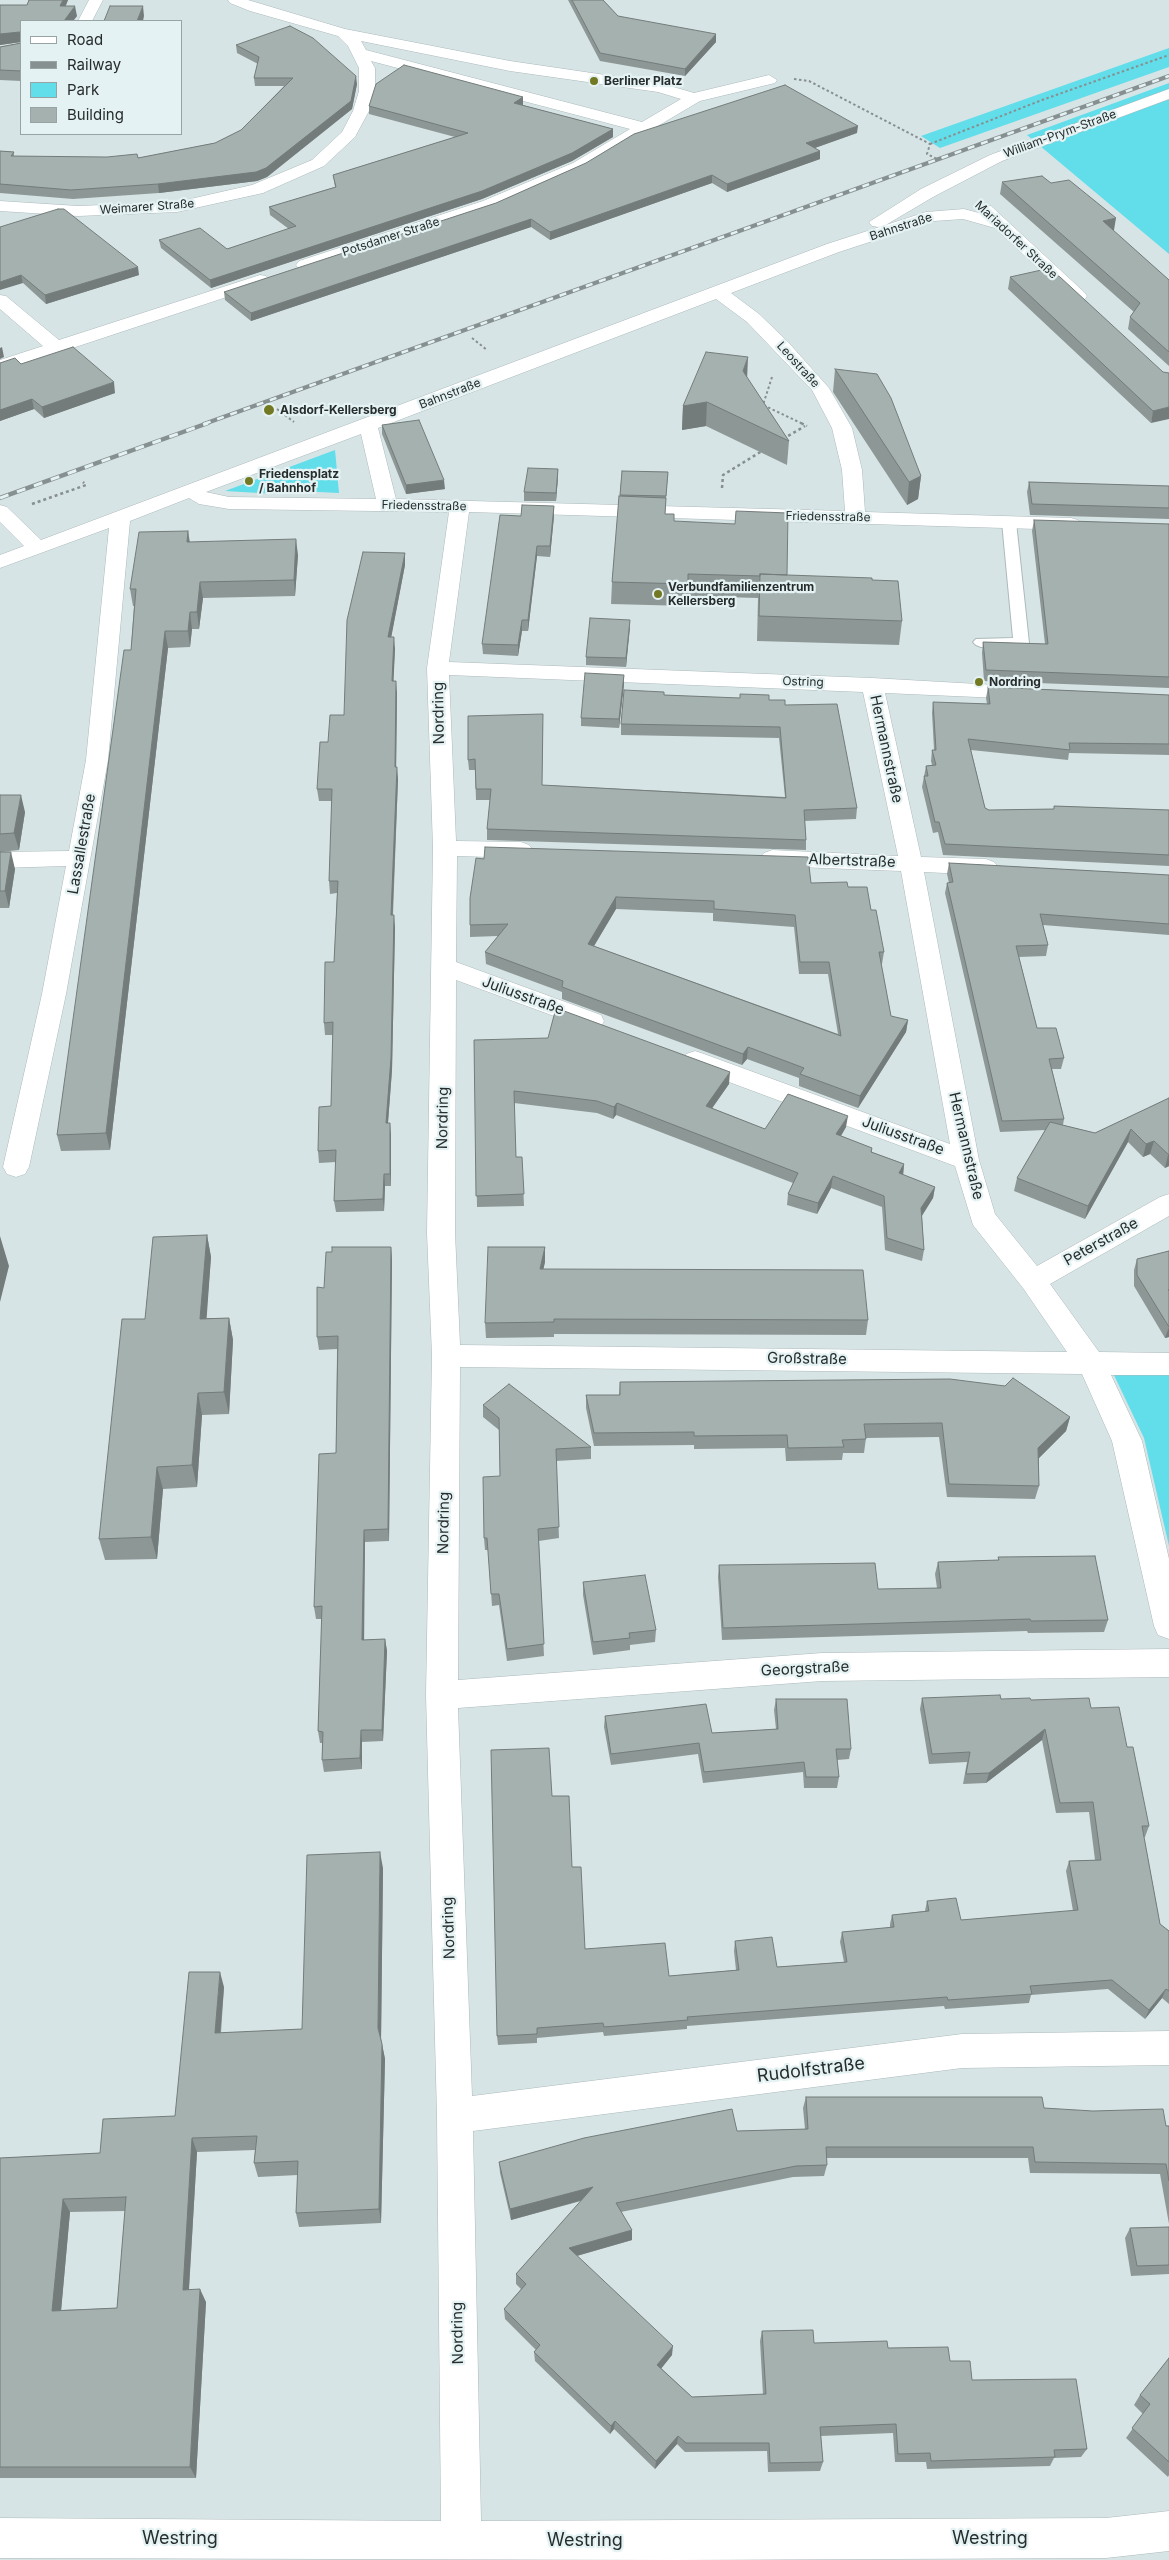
<!DOCTYPE html>
<meta charset="utf-8">
<style>
body{margin:0}
#map{position:relative;width:1169px;height:2560px;overflow:hidden;background:#d7e4e6;font-family:Inter,sans-serif}
canvas{display:block}
.legend{position:absolute;left:20px;top:20px;width:162px;height:115px;box-sizing:border-box;background:#e4f2f3;border:1px solid #98a3a3;margin:0;padding:6px 9px;list-style:none;font-size:15px;color:#272c2c}
.legend li{display:flex;align-items:center;gap:10px;height:25px}
.legend b{width:25px;border:1px solid #98a3a3}
</style>
<div id="map">
<canvas width="1169" height="2560"></canvas>
<ul class="legend">
<li><b style="height:6px;background:#fff"></b>Road</li>
<li><b style="height:6px;background:#869091"></b>Railway</li>
<li><b style="height:14px;background:#62ddea"></b>Park</li>
<li><b style="height:14px;background:#a4b1af"></b>Building</li>
</ul>
</div>
<script>
const ctx = document.querySelector('canvas').getContext('2d');
ctx.lineJoin = 'round';
function paint(path, color) { ctx.fillStyle = color; ctx.fill(path, 'evenodd'); }
const poly = rows => new Path2D(rows.map(r => 'M' + r).join(''));
function trace(path, color, width, dash) { ctx.strokeStyle = color; ctx.lineWidth = width; ctx.lineCap = dash ? 'butt' : 'round'; ctx.setLineDash(dash || []); ctx.stroke(path); }
function label(font, color, halo, rows, align = 'center') {
  ctx.font = font + ' Inter,sans-serif'; ctx.lineWidth = 4.5; ctx.setLineDash([]); ctx.textBaseline = 'middle'; ctx.strokeStyle = halo; ctx.fillStyle = color; for (const [text, x, y, turn = 0] of rows) {
    ctx.save(); ctx.translate(x, y); ctx.rotate((+turn || 0) * Math.PI / 180); ctx.textAlign = isNaN(turn) ? turn : align; if (halo) ctx.strokeText(text, 0, 0); ctx.fillText(text, 0, 0); ctx.restore();
  }
}
paint(poly([
 [1169,48,1169,67,940,148,921,136],
 [1169,83,1169,254,1027,135],
 [335,450,339,493,277,490,276,494,225,491],
 [1113,1373,1169,1374,1169,1546,1144,1438]
]), '#62ddea');
const lane = poly([
 [1009,518,1016,522,1029,643,1021,648,981,647,976,645,973,642,976,639,1013,638,1002,522,1009,518]
]);
const street = poly([
 [89,0,103,0,92,21,78,21,89,0],
 [228,0,248,0,345,29,510,61,660,83,694,93,769,75,777,80,775,83,700,101,585,169,495,209,305,270,299,269,296,265,299,261,483,201,573,163,630,129,371,61,375,68,375,91,369,111,355,137,324,166,263,193,177,212,78,216,0,211,0,201,78,206,177,202,252,185,312,160,342,132,353,111,359,91,359,68,348,46,338,36,250,11,230,3,228,0],
 [361,41,510,71,658,92,681,99,642,122,366,50,361,41],
 [1169,89,1169,99,1002,161,933,197,884,226,878,227,872,226,869,222,921,189,990,155,1169,89],
 [985,205,991,206,1084,292,1087,296,1084,300,1072,300,995,228,963,219,934,221,839,252,731,293,759,314,788,342,829,388,852,428,862,470,865,512,1071,518,1078,520,1081,524,1078,528,1071,530,469,512,449,662,872,678,1031,687,1034,692,1031,697,1023,699,885,693,921,857,986,859,994,862,998,867,994,872,986,875,924,872,979,1160,995,1214,1037,1266,1160,1197,1169,1194,1169,1216,1050,1284,1099,1352,1169,1353,1169,1375,1111,1375,1142,1441,1169,1559,1169,1639,1158,1635,1154,1626,1112,1441,1082,1374,460,1367,458,1680,822,1653,1169,1649,1169,1677,822,1681,458,1708,472,2096,962,2034,1169,2031,1169,2065,962,2068,473,2131,481,2521,1106,2518,1169,2511,1169,2551,1106,2558,675,2560,0,2558,0,2518,441,2521,437,2116,426,1695,432,1356,427,1233,433,848,427,668,449,512,229,509,199,504,189,498,130,521,108,760,66,994,29,1167,25,1174,16,1177,7,1174,3,1167,42,994,66,866,0,868,0,852,69,851,86,760,109,528,0,568,0,555,24,546,0,522,0,505,7,507,41,540,827,244,926,212,964,209,979,213,977,210,979,206,985,205],
 [716,299,747,322,812,390,832,428,842,470,845,511,396,499,378,428,716,299],
 [361,434,376,499,229,497,206,492,361,434],
 [449,675,863,692,898,856,772,850,764,853,760,858,764,863,772,866,901,871,950,1144,704,1054,695,1051,686,1054,682,1060,686,1066,955,1166,973,1225,1023,1288,1067,1352,460,1345,455,1233,456,980,592,1030,601,1027,604,1021,601,1015,456,962,457,856,521,858,529,855,533,850,529,845,521,842,456,841,449,675],
 [260,275,266,276,269,280,266,284,0,372,0,360,43,346,0,309,0,295,6,296,59,340,260,275]
]);
trace(lane, '#acb9ba', 2);
trace(street, '#acb9ba', 1);
trace(poly([
 [794,79,809,81,930,144,927,154,937,159],
 [930,144,1042,100,1169,55],
 [472,338,487,350],
 [772,377,763,405,803,424],
 [277,409,294,422]
]), '#869091', 2, [2.5, 2.5]);
trace(poly([
 [801,423,807,426],
 [783,439,805,426],
 [722,488,723,475,762,451],
 [32,504,86,485,83,482]
]), '#869091', 2.5, [3, 3]);
paint(lane, '#fff');
paint(street, '#fff');
const railFar1 = poly([
 [204,424,1169,76]
]);
const rail = poly([
 [0,498,208,423]
]);
trace(railFar1, '#869091', 4);
trace(rail, '#869091', 4.5);
trace(railFar1, '#e4f2f3', 2.5, [7]);
trace(rail, '#e4f2f3', 3, [9]);
paint(poly([
 [29,0,68,0,65,6,77,16,73,21,21,21,21,81,0,80,0,47,21,43,21,42,0,45,0,5,27,5],
 [568,0,603,0,618,16,716,42,685,76,600,61],
 [236,45,357,84,352,109,267,177,257,181,159,193,73,199,0,193,0,151,14,152,14,156,138,158,215,143,241,130,284,86,255,86,254,78,258,64,237,53],
 [523,97,522,105,613,129,613,137,572,161,482,199,211,288,161,248,159,240,227,249,289,229,270,215,269,207,335,187,333,175,455,137,369,114,369,106],
 [857,133,815,148,820,151,820,159,727,192,712,183,550,240,531,227,251,321,225,300,224,292],
 [1002,182,1051,183,1114,230,1113,231,1169,280,1169,366,1128,329,1130,317,1134,312,1000,194],
 [0,227,139,275,46,304,23,283],
 [1010,277,1163,372,1151,423,1008,289],
 [0,363,21,364,115,393,44,418,34,409,0,421],
 [835,369,921,476,918,499,907,505,833,392],
 [747,378,789,441,787,465,706,426,682,430,683,406],
 [382,425,445,489,406,494,382,434],
 [558,469,558,477,556,501,524,501,524,492],
 [622,471,668,472,665,514,674,521,787,575,872,580,902,621,899,645,757,641,758,598,687,596,687,606,611,604,612,582],
 [1029,482,1169,486,1169,519,1030,515,1027,492],
 [554,506,554,516,550,557,537,556,528,631,522,631,518,656,483,654,482,644,521,516],
 [1034,520,1169,524,1169,688,984,681,982,653,983,642,1045,644,1032,531],
 [188,531,190,542,298,555,295,596,203,598,199,629,192,629,190,647,168,648,110,1150,61,1151,57,1135,131,650,134,606,133,606,130,589],
 [405,553,405,565,391,637,395,649,393,681,397,693,396,767,398,779,393,915,395,928,392,1070,388,1123,391,1135,391,1186,385,1186,384,1211,336,1212,334,1201,336,1162,319,1163,318,1151,331,1106,333,1035,325,1035,324,1023,334,962,337,893,330,894,329,881,332,801,319,801,317,789,328,742,344,715],
 [630,620,626,667,586,665,586,657],
 [624,675,624,684,619,728,581,726,581,718],
 [988,687,1169,695,1169,755,1069,753,1068,760,971,750,985,808,989,810,1054,809,1054,806,1169,810,1169,866,943,855,938,832,933,833,922,787,926,766,932,765,931,761,932,750,934,750,932,713,933,702,987,704,986,698],
 [664,695,769,700,785,705,857,808,856,819,805,821,806,840,806,850,487,840,487,829,490,800,476,800,475,770,469,770,468,760,543,724,542,785,785,797,779,738,621,735,621,724],
 [0,795,25,812,19,850,0,852],
 [0,852,15,869,9,908,0,908],
 [949,863,1169,875,1169,935,1043,925,1048,945,1046,956,1019,957,1037,1028,1064,1058,1061,1069,1052,1069,1064,1119,1063,1125,1095,1133,1169,1098,1169,1166,1165,1168,1150,1154,1143,1157,1128,1142,1085,1219,1014,1191,1017,1178,1045,1130,1000,1132,945,893,947,883,949,883,947,874],
 [811,883,848,887,871,910,884,952,882,964,881,964,891,1016,908,1020,906,1032,858,1108,799,1086,799,1078,747,1059,742,1065,562,999,562,992,486,964,485,952,498,936,470,937,470,898],
 [616,909,713,913,713,921,794,927,799,974,828,974,838,1034,594,946],
 [474,1040,729,1084,712,1108,765,1129,846,1127,841,1136,872,1148,872,1152,904,1164,903,1175,935,1187,933,1198,922,1216,924,1250,922,1261,885,1250,882,1207,831,1188,817,1214,787,1205,788,1194,793,1183,616,1115,613,1119,597,1113,514,1103,516,1157,522,1157,524,1206,477,1207],
 [207,1235,211,1257,206,1318,229,1318,233,1340,229,1414,202,1415,197,1487,163,1489,157,1559,105,1560,99,1539,145,1319],
 [391,1247,392,1261,389,1541,365,1542,364,1595,364,1640,385,1639,387,1651,383,1741,362,1742,362,1769,324,1772,322,1760,322,1743,320,1743,318,1731,322,1619,316,1619,314,1607,336,1453,337,1349,319,1350,317,1337,324,1288],
 [545,1247,545,1262,543,1269,868,1320,866,1335,554,1334,554,1337,486,1338,485,1323],
 [1169,1251,1169,1337,1165,1338,1134,1286,1134,1270,1137,1259],
 [620,1382,1070,1417,1066,1431,1039,1458,1039,1486,1035,1499,947,1497,939,1437,866,1438,864,1453,843,1453,842,1460,786,1461,785,1448,694,1449,694,1445,594,1446,586,1408,586,1395,619,1395],
 [483,1405,591,1447,591,1459,556,1461,559,1538,539,1541,544,1656,507,1661,499,1605,492,1606,488,1550,485,1550,484,1538,500,1476,499,1430,483,1417],
 [998,1557,1108,1620,1104,1632,1028,1633,1027,1631,722,1640,718,1577,719,1565,878,1589,937,1588,935,1574,938,1562,998,1560],
 [583,1582,656,1630,655,1642,630,1645,630,1650,593,1655,583,1595],
 [922,1698,1001,1699,1031,1700,1091,1708,1127,1747,1149,1826,1145,1837,1144,1837,1160,1924,1169,1931,1169,2004,1162,1998,1145,2019,1108,1989,1031,1995,1029,2003,945,2009,944,2006,687,2026,687,2029,604,2036,603,2032,537,2038,537,2043,498,2045,497,2036,552,1796,572,1867,585,1949,669,1976,736,1970,734,1951,735,1941,777,1967,844,1962,840,1942,842,1932,890,1928,890,1924,892,1915,925,1911,927,1901,961,1920,1073,1911,1066,1871,1069,1861,1095,1860,1089,1812,1056,1813,1042,1740,986,1783,963,1784,967,1762,929,1764,920,1709],
 [776,1699,851,1749,849,1759,837,1760,839,1777,837,1788,804,1788,803,1772,703,1783,698,1754,611,1765,604,1727,605,1716,712,1733,776,1729,774,1710],
 [383,1868,381,2039,385,2059,381,2223,299,2227,296,2213,298,2175,258,2177,254,2163,255,2150,197,2152,189,2290,206,2302,196,2478,0,2478,0,2158,100,2153,175,2116,224,1987,221,2033,302,2029],
 [125,2211,117,2308,61,2310,70,2212],
 [806,2097,1044,2108,1169,2126,1169,2224,1160,2174,1030,2173,1028,2158,826,2158,827,2165,824,2176,793,2177,621,2212,632,2240,577,2256,672,2355,661,2368,692,2397,763,2395,760,2341,762,2331,814,2343,888,2348,950,2361,972,2380,1087,2449,1081,2457,1054,2458,1050,2466,927,2469,926,2462,895,2462,893,2433,821,2436,823,2462,820,2471,768,2472,767,2451,685,2452,677,2444,655,2469,614,2429,610,2434,535,2361,534,2352,536,2350,505,2319,504,2309,521,2289,516,2284,516,2274,581,2201,511,2220,500,2173,499,2162,737,2131,805,2129,803,2108],
 [1169,2227,1169,2274,1131,2276,1125,2238,1130,2228],
 [1169,2358,1169,2475,1168,2477,1126,2438,1143,2414,1134,2405,1140,2395]
]), '#8d9896');
paint(poly([
 [63,0,68,0,62,16,60,6],
 [75,6,77,16,73,21,64,21],
 [143,6,144,16,143,21,137,21],
 [20,32,21,42,0,45,0,34],
 [716,34,716,42,685,76,685,69],
 [356,76,357,84,352,109,267,177,257,181,159,193,158,184],
 [523,97,523,105,514,111,514,103],
 [858,126,857,133,806,151,806,143],
 [613,129,613,137,572,161,482,199,211,288,210,280],
 [820,151,820,159,727,192,727,184],
 [712,175,712,183,550,240,550,232],
 [1116,218,1114,230,1101,233,1103,221],
 [531,219,531,227,251,321,251,313],
 [138,267,139,275,46,304,45,295],
 [21,275,23,283,0,290,0,282],
 [2,347,4,357,0,359,0,348],
 [748,357,747,381,743,371],
 [114,382,115,393,44,418,42,407],
 [32,399,34,409,0,421,0,410],
 [707,402,706,426,682,430,683,406],
 [1169,407,1169,419,1151,423,1153,411],
 [558,469,558,477,556,501,556,493],
 [921,476,918,499,907,505,909,482],
 [444,480,445,489,406,494,406,485],
 [554,506,554,516,550,557,550,546],
 [188,531,190,548,187,542],
 [296,539,298,555,295,596,294,580],
 [537,546,537,556,528,631,528,620],
 [405,553,405,565,389,649,388,637],
 [200,582,203,598,199,629,197,612],
 [190,612,192,629,190,647,188,631],
 [522,620,522,631,518,656,518,645],
 [630,620,630,628,626,667,626,658],
 [165,631,168,648,110,1150,106,1133],
 [394,637,395,649,393,693,392,681],
 [624,675,624,684,619,728,619,719],
 [396,681,397,693,396,779,395,767],
 [397,767,398,779,392,927,391,915],
 [21,795,25,812,19,850,14,833],
 [11,852,15,869,9,908,5,891],
 [616,897,616,909,588,956,588,944],
 [394,915,395,928,392,1070,387,1135,386,1123],
 [908,1020,906,1032,858,1108,860,1096],
 [748,1047,747,1059,742,1065,743,1054],
 [730,1072,729,1084,706,1117,706,1106],
 [617,1103,616,1115,613,1119,614,1107],
 [848,1116,846,1127,835,1146,836,1134],
 [390,1123,391,1135,391,1186,390,1174],
 [1131,1129,1128,1142,1085,1219,1088,1206],
 [1154,1141,1150,1154,1143,1157,1146,1144],
 [1168,1155,1169,1155,1169,1166,1165,1168],
 [904,1164,903,1176,899,1173],
 [384,1174,385,1186,384,1211,383,1199],
 [833,1176,831,1188,817,1214,818,1203],
 [935,1187,933,1198,919,1220,921,1208],
 [207,1235,211,1257,205,1341,200,1319],
 [0,1236,9,1266,0,1302],
 [391,1247,392,1261,389,1541,388,1529],
 [545,1247,545,1262,540,1285,540,1269],
 [229,1318,233,1340,229,1414,224,1392],
 [1169,1326,1169,1337,1165,1338,1169,1327],
 [198,1393,202,1415,197,1487,192,1465],
 [1070,1417,1066,1431,1035,1462,1038,1448],
 [157,1467,163,1489,157,1559,151,1537],
 [364,1530,365,1542,364,1652,362,1640],
 [385,1639,387,1651,383,1741,382,1730],
 [1045,1729,1042,1740,986,1783,989,1773],
 [361,1730,362,1742,362,1769,360,1758],
 [380,1852,383,1868,381,2043,378,2028],
 [220,1972,224,1987,219,2048,215,2033],
 [1166,1989,1162,1998,1145,2019,1149,2010],
 [382,2044,385,2059,381,2223,379,2209],
 [192,2138,197,2152,188,2303,183,2290],
 [593,2187,593,2197,511,2220,510,2209],
 [63,2199,70,2212,60,2323,52,2311],
 [632,2230,632,2240,569,2258,569,2248],
 [200,2289,206,2302,196,2478,190,2467],
 [673,2346,672,2355,657,2374,657,2365],
 [615,2421,614,2429,610,2434,611,2426],
 [678,2436,677,2444,655,2469,656,2461]
]), '#737c7a');
const building = poly([
 [29,0,63,0,60,6,75,6,64,21,21,21,21,71,0,70,0,47,21,43,20,32,0,34,0,5,27,5,29,0],
 [572,0,603,0,618,16,716,34,685,69,600,53,572,0],
 [110,6,143,6,137,21,104,21,110,6],
 [290,26,313,38,356,76,351,101,266,168,256,172,158,184,71,190,0,184,0,151,14,152,11,156,107,157,137,154,138,158,215,143,241,130,293,78,254,78,259,57,236,45,290,26],
 [404,65,523,97,514,103,613,129,572,153,482,191,210,280,159,240,200,228,227,249,296,226,269,207,336,187,333,175,468,133,369,106,376,84,404,65],
 [785,85,858,126,806,143,820,151,727,184,712,175,550,232,531,219,251,313,224,292,496,203,586,163,634,134,785,85],
 [1042,176,1051,183,1069,180,1116,218,1103,221,1169,280,1169,352,1130,317,1140,303,1002,182,1042,176],
 [58,209,64,209,138,267,45,295,21,275,0,282,0,227,58,209],
 [1046,269,1060,277,1163,372,1169,373,1169,407,1153,411,1010,277,1046,269],
 [73,347,114,382,42,407,32,399,0,410,0,363,15,358,21,364,73,347],
 [706,352,748,357,743,371,789,441,707,402,683,406,706,352],
 [835,369,877,374,891,398,921,476,909,482,835,369],
 [419,420,444,480,406,485,382,425,419,420],
 [528,468,558,469,556,493,524,492,528,468],
 [622,471,668,472,666,496,620,495,622,471],
 [1029,482,1169,486,1169,508,1032,504,1029,482],
 [619,496,666,498,665,514,674,514,674,521,735,524,736,511,788,513,787,575,760,574,760,576,688,574,688,584,612,582,619,496],
 [522,505,554,506,550,546,537,546,528,620,522,620,518,645,482,644,500,515,521,516,522,505],
 [1034,520,1169,524,1169,677,986,670,983,642,1048,644,1034,520],
 [188,531,187,542,296,539,294,580,200,582,197,612,190,612,188,631,165,631,106,1133,57,1135,124,650,131,650,136,589,130,589,139,532,188,531],
 [363,552,405,553,388,637,394,637,392,681,396,681,395,767,397,767,391,915,394,915,391,1058,386,1123,390,1123,390,1174,384,1174,383,1199,334,1201,336,1150,318,1151,319,1107,331,1106,333,1022,324,1023,325,962,334,962,338,881,329,881,332,789,317,789,320,742,328,742,330,715,344,715,347,620,363,552],
 [760,574,872,578,872,580,898,581,902,621,759,616,760,574],
 [590,618,630,620,626,658,586,657,590,618],
 [585,673,624,675,619,719,581,718,585,673],
 [988,687,1169,695,1169,744,1069,743,1070,750,968,739,985,808,989,810,1054,809,1054,806,1169,810,1169,855,945,844,939,822,935,822,924,776,928,776,926,766,936,765,932,750,936,750,933,702,990,704,988,687],
 [624,690,664,692,664,695,740,698,740,694,769,695,769,700,785,700,785,705,837,704,857,808,804,810,806,840,487,829,491,789,476,789,475,759,468,760,468,716,543,714,542,785,786,798,780,727,621,724,624,690],
 [0,795,21,795,14,833,0,834,0,795],
 [485,847,808,857,811,883,847,882,848,887,867,887,871,910,876,910,884,952,879,952,891,1016,908,1020,860,1096,800,1074,804,1068,748,1047,743,1054,562,987,563,981,485,952,508,924,470,925,470,898,476,858,484,859,485,847],
 [616,897,714,901,714,909,795,915,800,962,829,962,841,1036,588,944,616,897],
 [0,852,11,852,5,891,0,891,0,852],
 [949,863,1169,875,1169,924,1040,914,1048,945,1016,946,1037,1028,1056,1028,1064,1058,1049,1059,1064,1119,1002,1121,947,883,953,882,949,863],
 [556,1008,730,1072,706,1106,765,1129,788,1094,848,1116,836,1134,872,1148,871,1152,904,1164,899,1173,935,1187,921,1208,924,1250,887,1238,884,1196,833,1176,818,1203,788,1194,798,1173,617,1103,614,1107,597,1101,565,1097,514,1091,516,1157,522,1157,524,1194,476,1196,474,1040,548,1038,556,1008],
 [1169,1098,1169,1155,1154,1141,1146,1144,1131,1129,1088,1206,1017,1178,1050,1122,1095,1133,1169,1098],
 [207,1235,200,1319,229,1318,224,1392,198,1393,192,1465,157,1467,151,1537,99,1539,122,1319,145,1319,153,1237,207,1235],
 [332,1247,391,1247,388,1529,364,1530,362,1640,385,1639,382,1730,361,1730,360,1758,322,1760,323,1732,318,1731,322,1606,314,1607,319,1454,336,1453,338,1336,317,1337,317,1287,324,1288,326,1252,332,1252,332,1247],
 [488,1247,545,1247,540,1269,863,1270,868,1320,554,1319,554,1322,485,1323,488,1247],
 [1169,1251,1169,1290,1168,1290,1169,1290,1169,1327,1137,1275,1137,1259,1169,1251],
 [1013,1378,1070,1417,1038,1448,1039,1486,949,1484,942,1423,864,1424,866,1439,842,1440,844,1447,788,1448,787,1435,694,1436,694,1432,594,1433,586,1395,620,1395,620,1382,950,1379,1005,1386,1013,1378],
 [509,1384,591,1447,556,1449,559,1527,538,1529,544,1644,507,1649,499,1594,491,1594,487,1538,484,1538,483,1477,500,1476,499,1418,483,1405,509,1384],
 [1095,1556,1108,1620,1031,1621,1030,1619,723,1628,719,1565,875,1563,878,1589,941,1588,938,1562,999,1560,998,1557,1095,1556],
 [645,1575,656,1630,629,1633,630,1638,593,1642,583,1582,645,1575],
 [1000,1695,1001,1699,1030,1698,1031,1700,1089,1698,1091,1708,1119,1707,1127,1747,1133,1747,1149,1826,1142,1826,1160,1924,1169,1931,1169,1991,1166,1989,1149,2010,1112,1980,1030,1986,1032,1994,948,2000,947,1997,687,2017,688,2020,604,2027,603,2023,537,2028,537,2034,497,2036,491,1750,549,1748,552,1796,569,1796,572,1867,581,1867,585,1949,665,1943,669,1976,739,1970,735,1941,772,1937,777,1967,847,1962,842,1932,894,1927,892,1915,929,1911,927,1901,956,1898,961,1920,1078,1910,1069,1861,1101,1860,1093,1802,1060,1803,1045,1729,989,1773,966,1774,970,1752,932,1754,922,1698,1000,1695],
 [776,1699,847,1699,851,1749,836,1749,839,1777,806,1777,804,1762,704,1772,699,1743,611,1754,605,1716,706,1704,712,1733,778,1729,776,1699],
 [380,1852,378,2028,382,2044,379,2209,296,2213,298,2161,254,2163,257,2136,192,2138,183,2290,200,2289,190,2467,0,2467,0,2158,100,2153,103,2119,175,2116,189,1972,220,1972,215,2033,302,2029,307,1855,380,1852],
 [126,2197,117,2308,52,2311,63,2199,126,2197],
 [806,2097,1042,2097,1044,2108,1093,2111,1163,2109,1166,2126,1169,2126,1169,2181,1166,2164,1035,2162,1033,2147,826,2147,827,2165,796,2166,616,2203,632,2230,569,2248,673,2346,657,2365,692,2397,766,2394,762,2331,813,2330,814,2343,887,2341,888,2348,948,2347,950,2361,970,2361,972,2380,1076,2379,1087,2449,1054,2450,1055,2457,931,2461,930,2453,898,2454,896,2424,820,2427,823,2462,770,2463,769,2443,686,2443,678,2436,656,2461,615,2421,611,2426,534,2352,540,2345,504,2309,526,2284,516,2274,593,2187,510,2209,499,2162,584,2138,732,2109,737,2131,808,2129,806,2097],
 [1169,2227,1169,2265,1137,2266,1130,2228,1169,2227],
 [1169,2358,1169,2462,1132,2428,1150,2404,1140,2395,1169,2358]
]);
paint(building, '#a4b1af');
trace(building, '#737c7a', 1);
for (const [x, y, r, color] of [
 [594,81,5,"#737922"],
 [269,410,6,"#737922"],
 [249,481,5,"#737922"],
 [658,594,5,"#737922"],
 [979,682,5,"#737922"]
]) { const dot = new Path2D(); dot.arc(x, y, r, 0, 2 * Math.PI); ctx.fillStyle = color; ctx.fill(dot); trace(dot, '#e4f2f3', 2); }
label('bold 12px', '#272c2c', '#e4f2f3', [
 ["Berliner Platz",604,81],
 ["Alsdorf-Kellersberg",280,410],
 ["Friedensplatz",259,474],
 ["/ Bahnhof",259,488],
 ["Verbundfamilienzentrum",668,587],
 ["Kellersberg",668,601],
 ["Nordring",989,682]
], 'left');
label('12px', '#272c2c', '#e4f2f3', [
 ["William-Prym-Straße",1060,134,-20],
 ["Weimarer Straße",147,207,-4],
 ["Bahnstraße",901,227,-18],
 ["Potsdamer Straße",391,237,-18],
 ["Mariadorfer Straße",1016,240,43],
 ["Leostraße",798,365,48],
 ["Bahnstraße",450,394,-21],
 ["Friedensstraße",424,506,1],
 ["Friedensstraße",828,517,1],
 ["Ostring",803,682,2]
]);
label('15px', '#272c2c', '#e4f2f3', [
 ["Nordring",439,713,-91],
 ["Hermannstraße",886,749,78],
 ["Lassallestraße",82,844,-80],
 ["Albertstraße",852,861,2],
 ["Juliusstraße",523,996,20],
 ["Nordring",443,1118,-89],
 ["Juliusstraße",903,1136,20],
 ["Hermannstraße",966,1146,77],
 ["Peterstraße",1101,1242,-29],
 ["Großstraße",807,1359,1],
 ["Nordring",444,1523,-89],
 ["Georgstraße",805,1669,-3],
 ["Nordring",449,1928,-92],
 ["Nordring",458,2333,-91]
]);
label('18px', '#272c2c', '#e4f2f3', [
 ["Rudolfstraße",811,2070,-7],
 ["Westring",180,2539],
 ["Westring",990,2539],
 ["Westring",585,2541]
]);
</script>
